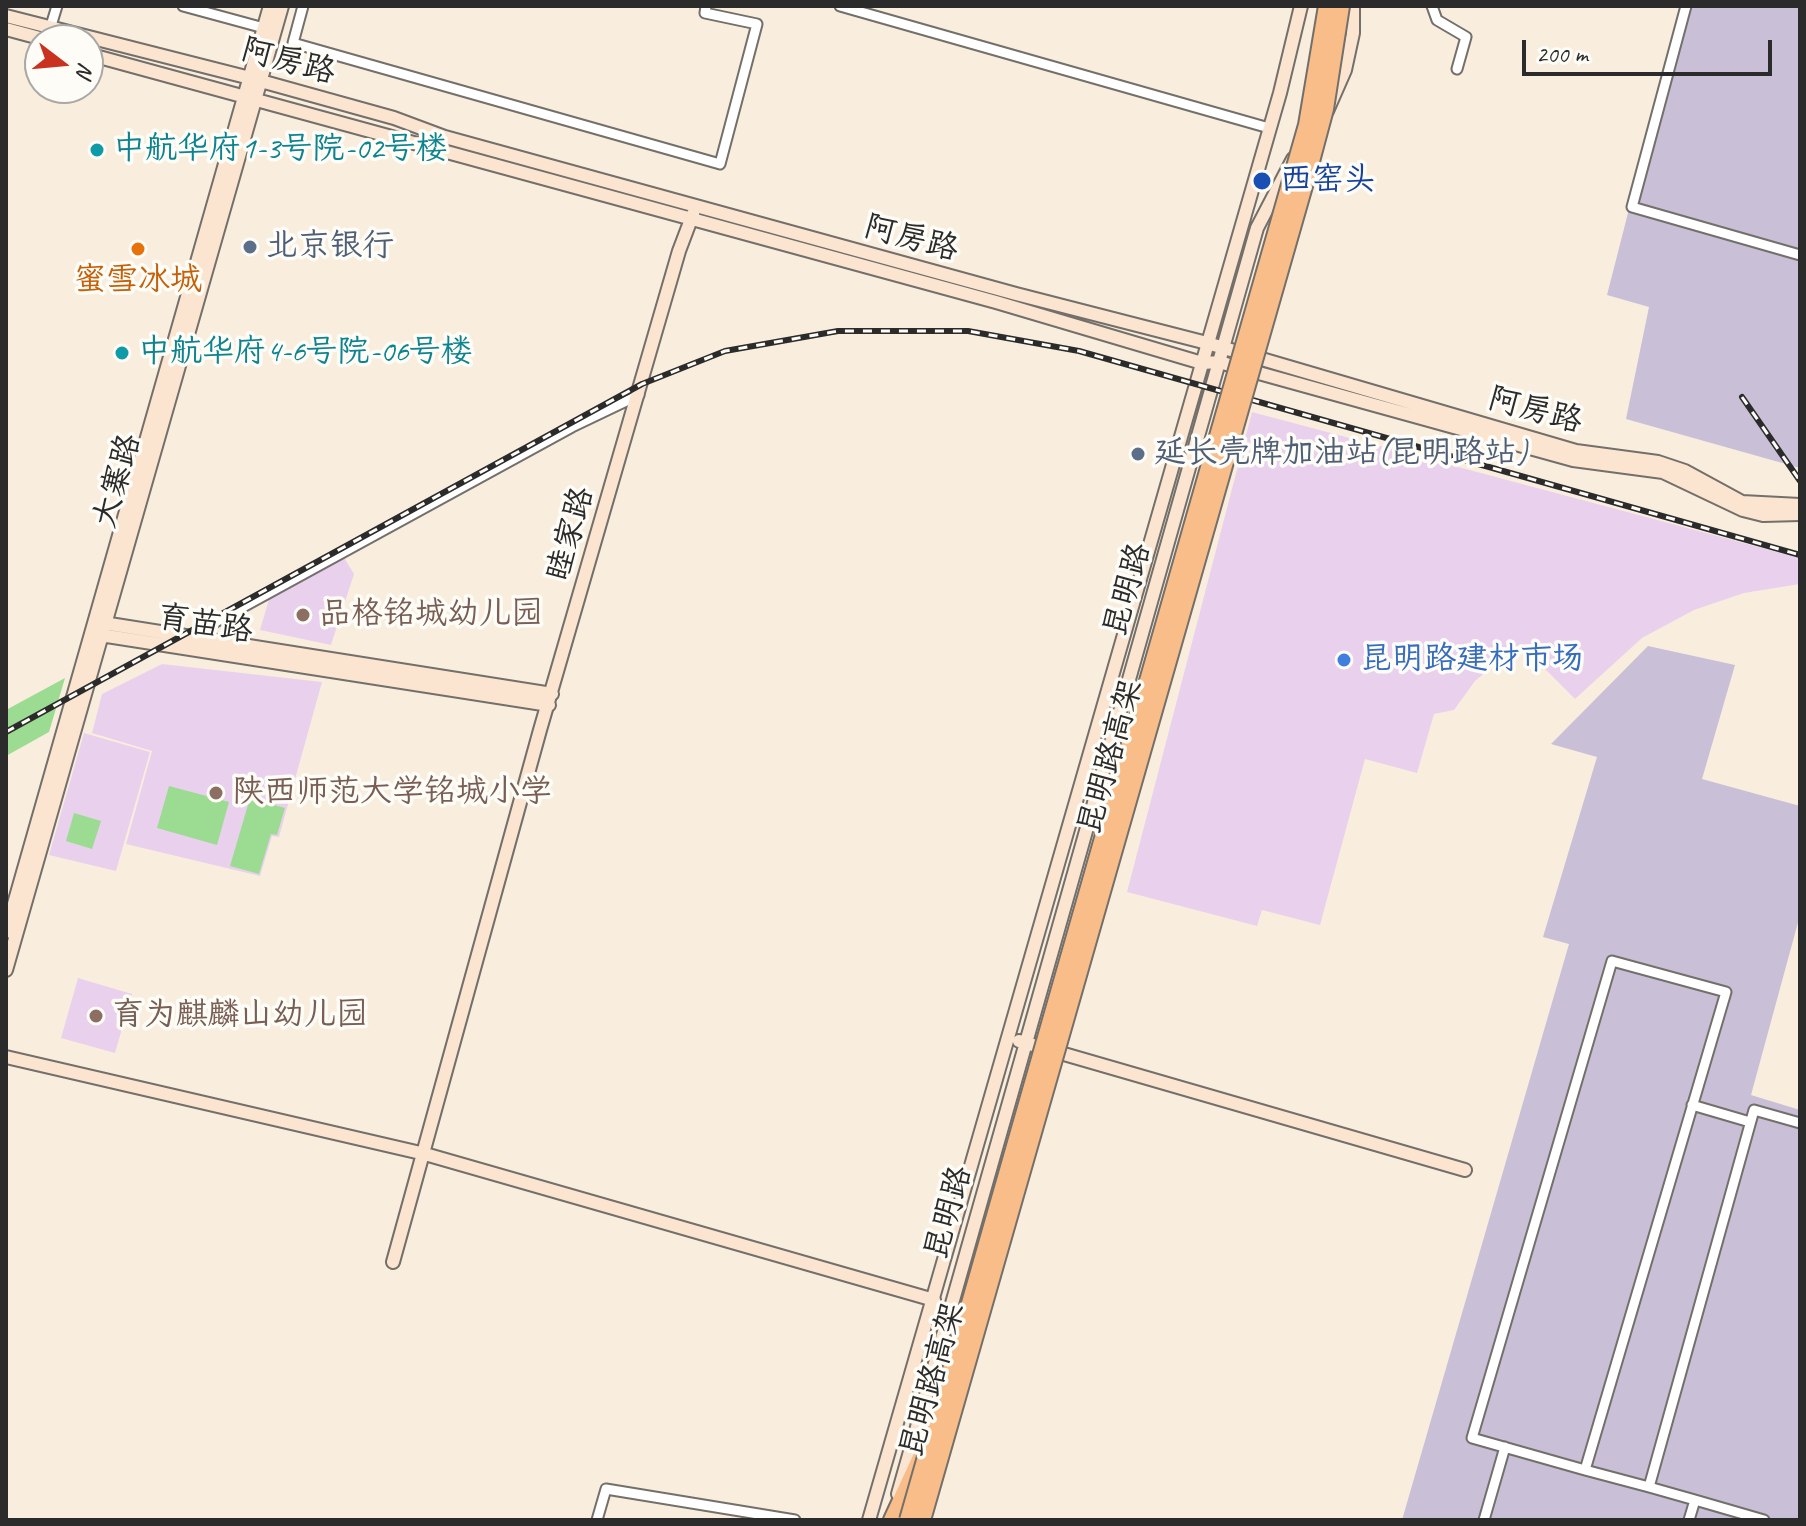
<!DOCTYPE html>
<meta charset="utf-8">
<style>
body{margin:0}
#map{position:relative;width:1806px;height:1526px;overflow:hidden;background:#f9eede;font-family:Caveat,sans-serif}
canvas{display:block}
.frame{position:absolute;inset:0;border:8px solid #2b2b2b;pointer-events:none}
.north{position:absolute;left:24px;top:24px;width:80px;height:80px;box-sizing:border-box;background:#fdfcf7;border:2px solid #a9a8a5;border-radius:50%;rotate:106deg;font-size:22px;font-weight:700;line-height:32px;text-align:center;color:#2b2b2b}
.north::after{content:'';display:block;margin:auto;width:28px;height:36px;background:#c8321e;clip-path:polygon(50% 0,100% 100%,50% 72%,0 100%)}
.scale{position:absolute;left:1522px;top:40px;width:250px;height:36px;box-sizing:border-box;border:4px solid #2b2b2b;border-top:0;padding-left:10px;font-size:24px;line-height:28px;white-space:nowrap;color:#2b2b2b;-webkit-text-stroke:6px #fdfcf7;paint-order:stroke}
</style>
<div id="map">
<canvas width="1806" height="1526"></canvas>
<div class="frame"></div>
<div class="north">N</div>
<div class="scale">200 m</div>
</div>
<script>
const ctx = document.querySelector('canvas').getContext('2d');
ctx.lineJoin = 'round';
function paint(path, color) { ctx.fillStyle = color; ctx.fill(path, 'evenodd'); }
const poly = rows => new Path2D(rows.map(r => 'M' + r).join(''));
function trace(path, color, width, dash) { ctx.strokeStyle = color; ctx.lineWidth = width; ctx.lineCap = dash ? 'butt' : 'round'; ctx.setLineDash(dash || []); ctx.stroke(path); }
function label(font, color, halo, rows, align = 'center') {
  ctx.font = font + ' Caveat,"LXGW WenKai TC",sans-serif'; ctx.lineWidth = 7; ctx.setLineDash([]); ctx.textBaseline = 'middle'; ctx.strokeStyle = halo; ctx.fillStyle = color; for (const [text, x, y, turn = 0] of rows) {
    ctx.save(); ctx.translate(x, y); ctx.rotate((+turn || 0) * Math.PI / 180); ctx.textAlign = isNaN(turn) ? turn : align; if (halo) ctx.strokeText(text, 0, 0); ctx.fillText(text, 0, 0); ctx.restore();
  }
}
paint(poly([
 [1252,412,1800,558,1800,584,1744,593,1694,610,1642,638,1575,699,1520,644,1475,681,1454,710,1434,714,1417,773,1365,759,1320,925,1262,910,1257,926,1127,892],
 [343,556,354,574,331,645,260,630,269,599],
 [162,664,322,682,279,837,272,836,260,876,126,844,152,751,92,733,102,694],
 [84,733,150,752,116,871,49,855],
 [78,978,132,994,115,1053,61,1038]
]), '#e9d1ed');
paint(poly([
 [1681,6,1800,6,1800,468,1626,419,1649,307,1607,295],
 [1648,646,1735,665,1702,779,1800,806,1800,915,1751,1095,1800,1110,1800,1520,1402,1520,1569,944,1543,937,1597,757,1551,744]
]), '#c9bfd7');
paint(poly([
 [65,678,49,732,6,756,6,710],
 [169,786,229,802,217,845,157,828],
 [250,798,285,808,277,835,271,834,259,874,230,866],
 [74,813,101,821,92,849,66,841]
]), '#9bdb92');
const street = poly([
 [183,6,264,28],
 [303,6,293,43,720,164,757,24,705,13,706,6],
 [840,6,1269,128],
 [1432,6,1437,20,1466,37,1457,69],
 [1686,6,1632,207,1800,255],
 [50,29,57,6],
 [188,637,572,427,639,395],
 [1692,1105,1750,1122],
 [1585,1470,1726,992,1612,961,1472,1438,1585,1470,1649,1487,1695,1500,1764,1520],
 [1649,1487,1754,1110,1800,1123],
 [597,1520,606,1489,795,1520],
 [1484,1520,1505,1447],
 [1689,1520,1695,1500]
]);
const secondary = poly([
 [6,16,250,78,394,118,445,137,1016,294,1207,343,1576,451,1658,462,1685,471,1742,502,1800,505],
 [6,29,47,40],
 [88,54,996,302,1202,363,1219,362,1573,460,1663,472,1743,510,1763,515,1800,514],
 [1327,111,1345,70,1353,33,1353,6],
 [97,622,552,694],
 [94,634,549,705],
 [6,932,270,6],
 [6,970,282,6],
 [1019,1041,1465,1170],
 [6,1057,425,1154,934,1300],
 [393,1262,540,730,679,251,693,214],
 [898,1494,1257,228,1293,159],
 [869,1520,1280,93,1301,6]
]);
const highway = poly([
 [892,1520,922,1455]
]);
trace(street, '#736f6a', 13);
trace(secondary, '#736f6a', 16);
trace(highway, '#736f6a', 20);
trace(street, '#fff', 9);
trace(secondary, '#fce5d0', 12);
trace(highway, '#f8bd89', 16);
const rail = poly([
 [1742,397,1800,481],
 [6,732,642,384,725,351,838,331,968,331,1079,351,1800,555]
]);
trace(rail, '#2b2b2b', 6);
trace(rail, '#fdfcf7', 3, [9]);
const highwayBridge = poly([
 [908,1520,1307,125,1327,6],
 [922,1520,1310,165,1325,109,1341,6]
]);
trace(highwayBridge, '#736f6a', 20, []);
trace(highwayBridge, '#f8bd89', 16);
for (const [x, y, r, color] of [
 [97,150,8,"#0f9aa8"],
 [1262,181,10,"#1a4fb4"],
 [250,247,8,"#5c6f8a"],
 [138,249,8,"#e8710a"],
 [122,353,8,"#0f9aa8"],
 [1138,454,8,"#5c6f8a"],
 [303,615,8,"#8d6e63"],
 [1344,660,8,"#3f7fe0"],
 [216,793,8,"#8d6e63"],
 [96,1016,8,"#8d6e63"]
]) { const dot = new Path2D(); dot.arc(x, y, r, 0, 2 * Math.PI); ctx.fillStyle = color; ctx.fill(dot); trace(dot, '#fdfcf7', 3); }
label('32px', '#2b2b2b', '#fdfcf7', [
 ["阿房路",288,62,15],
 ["阿房路",911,239,15],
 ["阿房路",1535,411,15],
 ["大寨路",118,481,-74],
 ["睦家路",571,534,-74],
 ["昆明路",1128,590,-74],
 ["育苗路",205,625,9],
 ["昆明路高架",1111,757,-74],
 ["昆明路",949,1213,-74],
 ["昆明路高架",933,1380,-74]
]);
label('32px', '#0d838f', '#fdfcf7', [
 ["中航华府1-3号院-02号楼",113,150],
 ["中航华府4-6号院-06号楼",138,353]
], 'left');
label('32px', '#164399', '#fdfcf7', [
 ["西窑头",1280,181]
], 'left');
label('32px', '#4e5e75', '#fdfcf7', [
 ["北京银行",266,247],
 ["延长壳牌加油站(昆明路站)",1154,454]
], 'left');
label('32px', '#c56008', '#fdfcf7', [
 ["蜜雪冰城",138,281]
]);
label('32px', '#785e54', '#fdfcf7', [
 ["品格铭城幼儿园",319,615],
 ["陕西师范大学铭城小学",232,793],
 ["育为麒麟山幼儿园",112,1016]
], 'left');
label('32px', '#366cbe', '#fdfcf7', [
 ["昆明路建材市场",1360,660]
], 'left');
</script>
